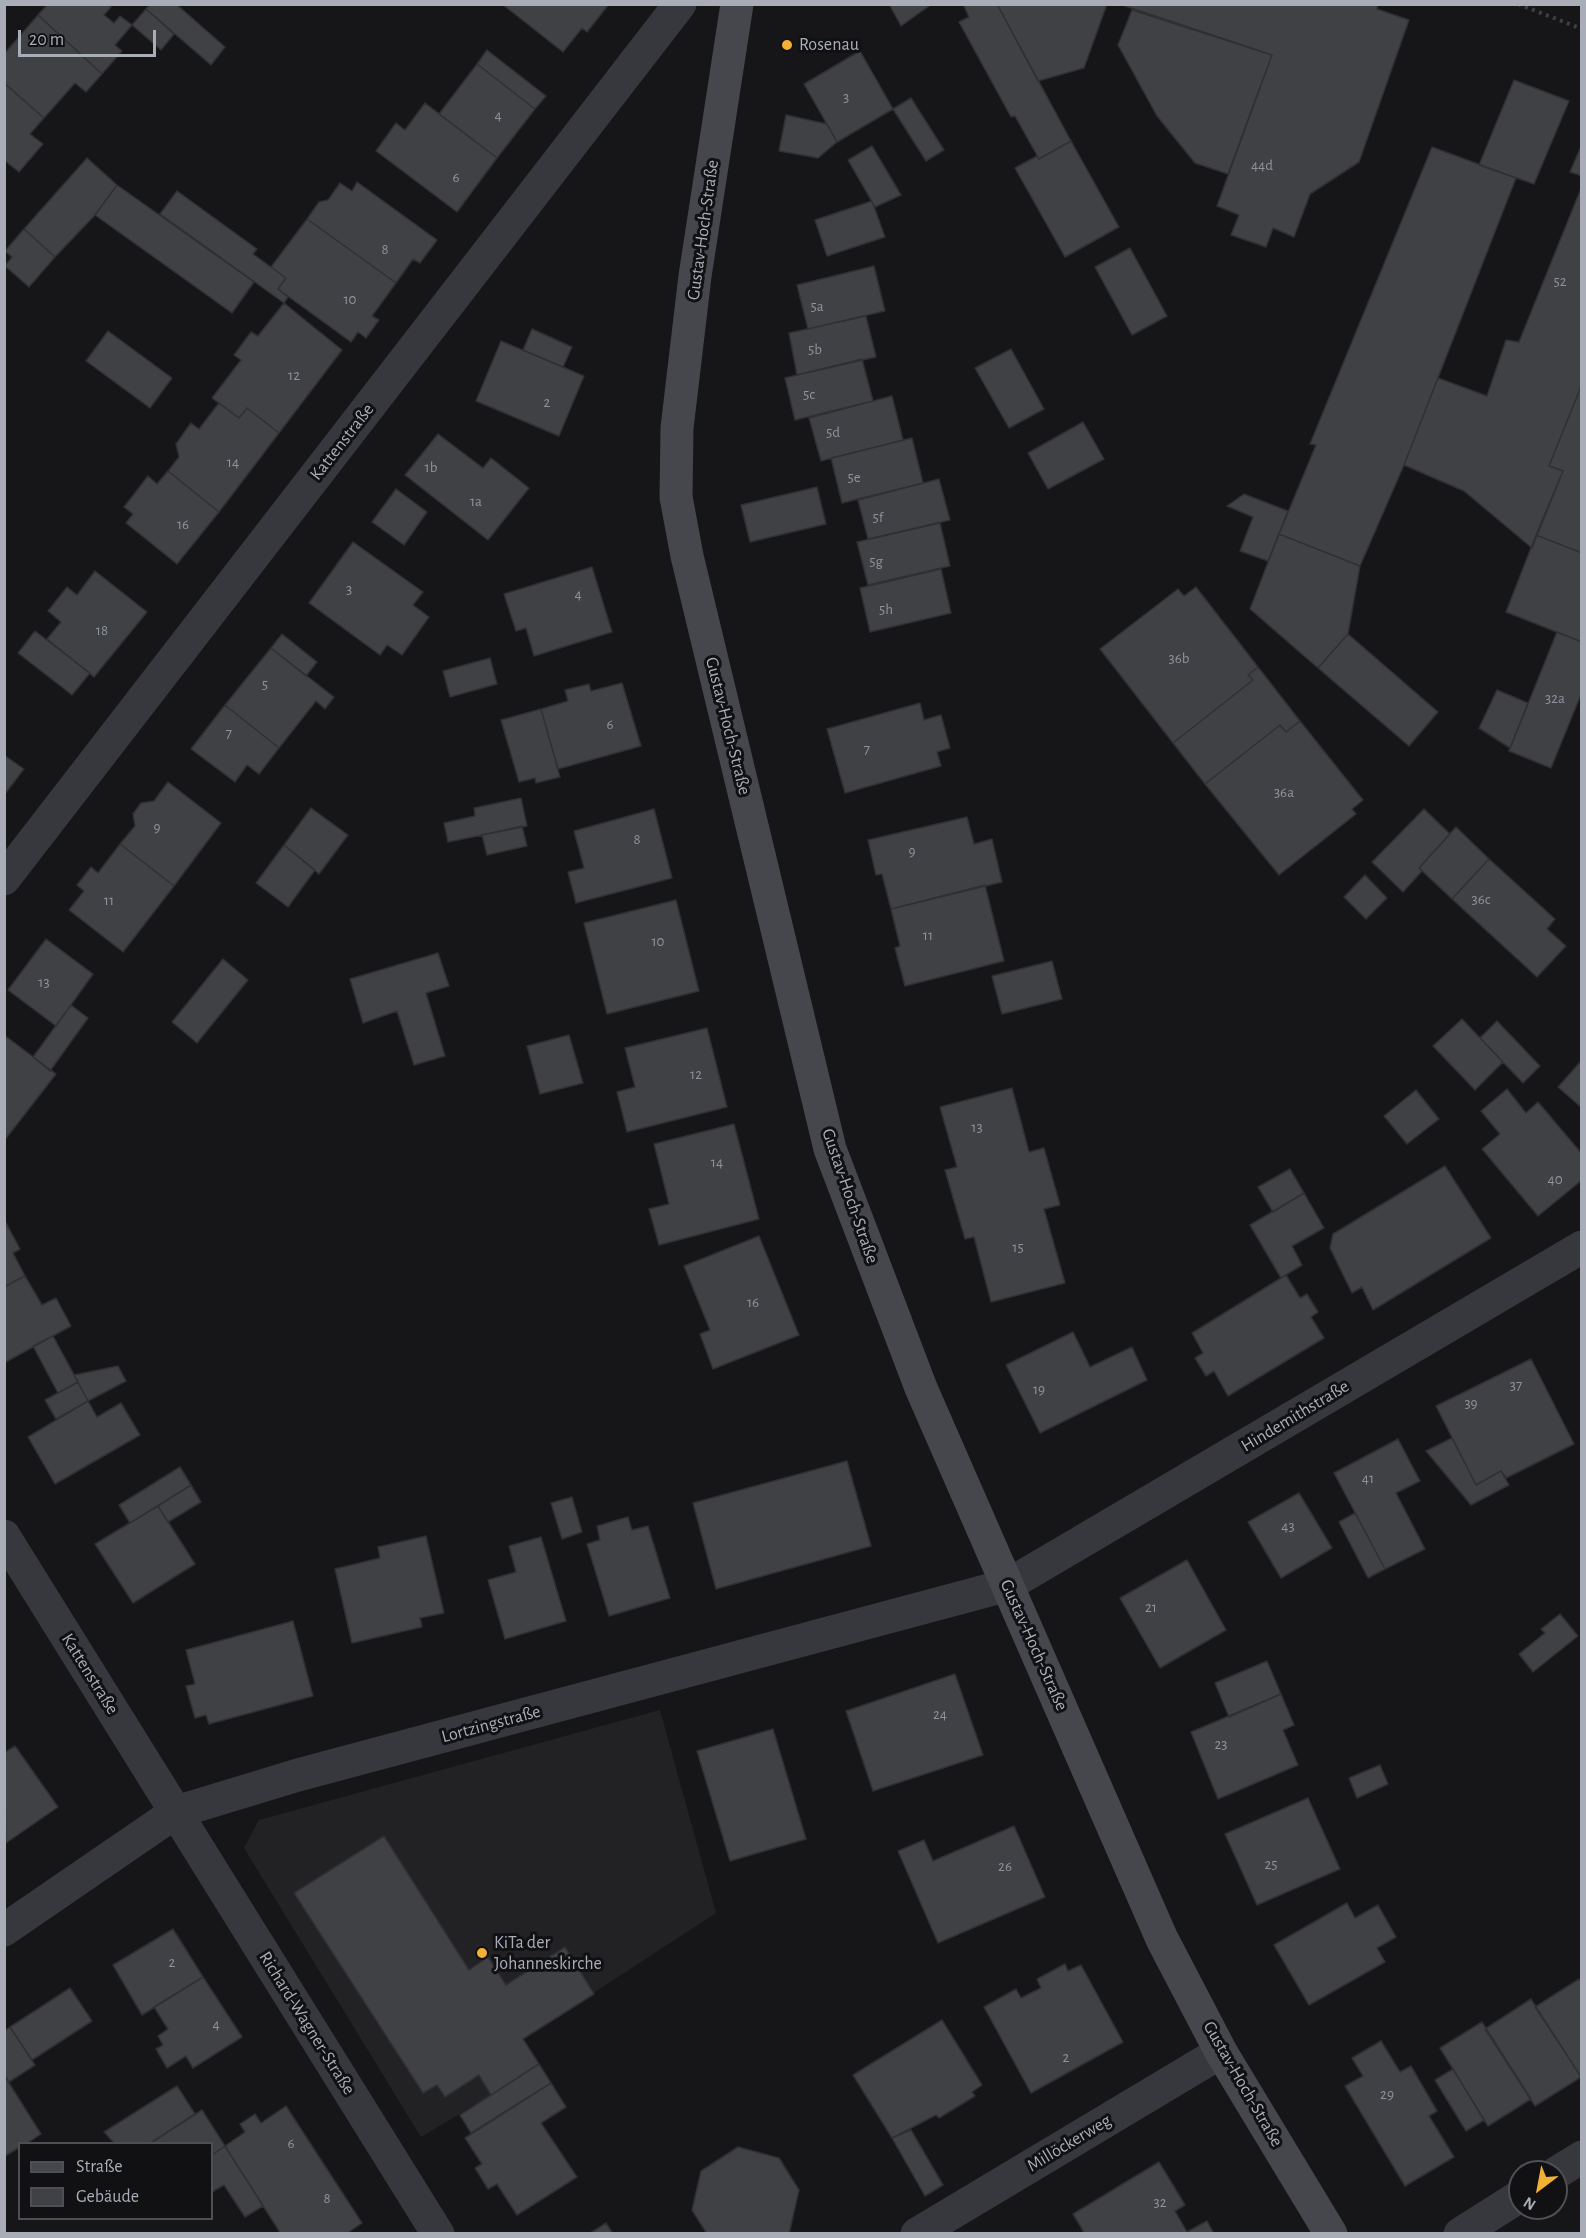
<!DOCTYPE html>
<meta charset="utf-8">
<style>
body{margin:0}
#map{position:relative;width:1586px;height:2238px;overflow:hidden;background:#161618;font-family:"Alegreya Sans",sans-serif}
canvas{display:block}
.frame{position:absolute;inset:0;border:6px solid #a8adb8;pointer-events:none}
.legend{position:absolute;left:18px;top:2142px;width:195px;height:78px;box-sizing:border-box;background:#111113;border:2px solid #4d4f55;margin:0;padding:8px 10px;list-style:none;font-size:18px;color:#a8adb8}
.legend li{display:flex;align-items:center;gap:12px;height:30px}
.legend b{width:30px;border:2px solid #4d4f55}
.north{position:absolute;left:1508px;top:2160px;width:60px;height:60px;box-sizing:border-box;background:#111113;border:2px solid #4d4f55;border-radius:50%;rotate:212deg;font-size:16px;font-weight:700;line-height:24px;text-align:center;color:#a8adb8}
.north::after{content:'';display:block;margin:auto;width:21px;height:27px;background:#f2b134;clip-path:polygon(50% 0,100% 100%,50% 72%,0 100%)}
.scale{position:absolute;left:18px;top:30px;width:138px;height:27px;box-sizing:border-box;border:3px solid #a8adb8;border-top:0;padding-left:8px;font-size:18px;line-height:21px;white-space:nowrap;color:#a8adb8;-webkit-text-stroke:4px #111113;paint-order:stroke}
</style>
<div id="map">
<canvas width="1586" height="2238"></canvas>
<div class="frame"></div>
<ul class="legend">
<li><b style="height:8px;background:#45474d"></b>Straße</li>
<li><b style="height:16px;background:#404145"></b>Gebäude</li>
</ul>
<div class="north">N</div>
<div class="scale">20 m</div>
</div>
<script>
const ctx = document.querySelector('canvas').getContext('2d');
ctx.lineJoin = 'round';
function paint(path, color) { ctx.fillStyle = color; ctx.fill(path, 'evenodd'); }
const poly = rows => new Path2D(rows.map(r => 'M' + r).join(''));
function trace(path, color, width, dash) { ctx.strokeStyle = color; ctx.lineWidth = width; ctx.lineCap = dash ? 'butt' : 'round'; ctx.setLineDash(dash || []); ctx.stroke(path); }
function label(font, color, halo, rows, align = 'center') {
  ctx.font = font + ' "Alegreya Sans",sans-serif'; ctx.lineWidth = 6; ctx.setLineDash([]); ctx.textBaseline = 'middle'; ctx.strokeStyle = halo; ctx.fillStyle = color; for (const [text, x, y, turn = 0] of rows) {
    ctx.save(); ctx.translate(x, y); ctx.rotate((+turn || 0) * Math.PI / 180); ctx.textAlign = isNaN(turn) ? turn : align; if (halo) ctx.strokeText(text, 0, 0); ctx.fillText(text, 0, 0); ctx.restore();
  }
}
paint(poly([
 [660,1710,716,1913,523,2039,491,2095,421,2137,244,1848,259,1820]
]), '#222225');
const building = poly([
 [48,4,108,4,111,7,104,15,114,23,120,16,132,25,115,45,122,51,102,74,38,15,48,4],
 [150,4,176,4,225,47,211,65,146,9,150,4],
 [502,4,609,4,587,32,582,28,563,52,502,4],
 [889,4,932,4,901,26,889,4],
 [963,4,997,4,1071,141,1039,159,1015,116,1011,117,959,22,969,17,963,4],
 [997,4,1107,4,1084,68,1038,81,997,4],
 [1119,4,1378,4,1377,9,1409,20,1359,162,1310,194,1294,237,1273,228,1266,247,1231,235,1239,215,1217,206,1272,55,1119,4],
 [146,9,174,34,161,50,132,25,146,9],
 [1132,10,1272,55,1228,174,1195,163,1157,116,1118,45,1132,10],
 [38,15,102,74,86,92,75,83,44,118,4,83,4,54,38,15],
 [487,50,546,96,535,109,477,64,487,50],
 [860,51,893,109,837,142,804,84,860,51],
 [477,64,535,109,497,158,439,114,477,64],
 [1514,80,1569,101,1534,184,1479,165,1514,80],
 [4,83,44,118,30,134,43,144,19,172,4,160,4,83],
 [911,98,944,150,926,161,893,109,911,98],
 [425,103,497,158,457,212,376,151,396,123,405,130,425,103],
 [786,115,827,124,837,142,818,158,779,151,786,115],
 [1071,141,1119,227,1065,257,1015,168,1037,156,1039,159,1071,141],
 [1582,144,1582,176,1570,172,1582,144],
 [872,146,901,195,875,207,848,160,872,146],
 [1432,147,1516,178,1404,465,1360,566,1279,534,1316,445,1310,444,1432,147],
 [87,158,117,185,95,215,55,257,24,229,87,158],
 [357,182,437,240,420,263,413,259,396,283,307,219,319,202,328,200,340,183,352,191,357,182],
 [117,185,254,282,232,313,95,215,117,185],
 [1582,186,1582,384,1549,466,1563,471,1532,548,1464,491,1404,465,1438,378,1487,396,1506,340,1519,342,1582,186],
 [177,191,257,249,253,254,286,278,278,289,288,297,284,303,160,214,177,191],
 [872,201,885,237,827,256,815,220,872,201],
 [307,219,396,283,372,316,379,320,366,338,358,332,351,342,278,289,286,278,271,267,307,219],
 [24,229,55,257,29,287,5,266,12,257,5,251,24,229],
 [1130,248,1167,316,1132,335,1095,267,1130,248],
 [874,266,885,311,808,329,797,285,874,266],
 [284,303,342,350,279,433,247,408,239,418,212,398,241,360,234,355,251,332,258,336,284,303],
 [866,316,876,357,797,375,789,333,866,316],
 [532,329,572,347,563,367,523,350,532,329],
 [108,331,172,378,150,408,86,361,108,331],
 [501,341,584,376,559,436,476,401,501,341],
 [1011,349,1044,409,1009,428,975,368,1011,349],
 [862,359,873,401,795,420,785,378,862,359],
 [1582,384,1582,553,1536,535,1563,471,1549,466,1582,384],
 [892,396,903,440,821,461,809,418,892,396],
 [219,403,239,418,247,408,279,433,219,512,168,471,179,457,176,444,191,423,199,429,219,403],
 [1083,422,1104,459,1048,489,1028,453,1083,422],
 [438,434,483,468,491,458,529,488,488,540,405,475,438,434],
 [912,438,923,483,842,503,831,458,912,438],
 [168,471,219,512,177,564,126,523,133,514,124,507,148,476,157,484,168,471],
 [939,479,950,520,868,539,858,500,939,479],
 [817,487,826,524,750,542,741,505,817,487],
 [396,489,427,512,404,545,372,522,396,489],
 [1244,494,1288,511,1268,561,1240,551,1253,517,1227,506,1244,494],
 [940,523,950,566,868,585,857,542,940,523],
 [1279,534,1360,566,1348,634,1318,668,1250,609,1279,534],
 [1536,535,1582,553,1582,642,1506,612,1536,535],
 [353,542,423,592,413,605,429,617,402,655,387,645,380,655,309,603,353,542],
 [592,567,612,632,534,656,526,628,516,631,504,594,592,567],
 [941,569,951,613,870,632,860,588,941,569],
 [95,571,147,612,94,677,47,639,61,622,48,611,67,587,77,595,95,571],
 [1196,587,1258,667,1248,675,1253,680,1173,743,1100,649,1178,589,1184,596,1196,587],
 [35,631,90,673,72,695,18,653,35,631],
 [1557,632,1582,642,1582,692,1551,768,1509,751,1557,632],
 [282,634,317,662,306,676,271,648,282,634],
 [1348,634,1438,712,1409,746,1318,668,1348,634],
 [271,648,334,697,325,709,316,701,279,748,225,705,271,648],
 [490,658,497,684,450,697,443,671,490,658],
 [1258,667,1300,721,1286,732,1280,725,1205,784,1173,743,1253,680,1248,675,1258,667],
 [622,683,641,746,558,769,541,709,568,701,565,690,589,684,591,691,622,683],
 [1497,690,1528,703,1510,748,1479,728,1497,690],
 [920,703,924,720,941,715,950,748,937,752,941,766,845,793,827,729,920,703],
 [225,705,279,748,259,774,247,765,235,782,191,749,225,705],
 [541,709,560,777,536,783,535,778,519,782,501,720,541,709],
 [1300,721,1363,800,1352,809,1356,814,1279,875,1205,784,1280,725,1286,732,1300,721],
 [4,755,24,769,4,795,4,755],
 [168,782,221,823,174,886,120,844,135,826,133,814,141,803,154,801,168,782],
 [521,798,527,826,448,842,444,823,475,816,474,808,521,798],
 [311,808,348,835,319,874,284,845,311,808],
 [654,809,672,878,576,903,568,872,584,868,574,831,654,809],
 [1424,809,1450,834,1419,868,1422,871,1403,892,1372,862,1424,809],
 [967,817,974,844,992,839,1002,882,891,909,882,874,876,875,868,840,967,817],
 [522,826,527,846,487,855,482,835,522,826],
 [1456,827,1489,859,1452,899,1419,868,1456,827],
 [120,844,174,886,123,952,69,910,84,891,77,885,91,867,98,873,120,844],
 [284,845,315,870,288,907,256,883,284,845],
 [1489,859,1555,919,1547,929,1566,946,1537,977,1452,899,1489,859],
 [1365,875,1387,898,1366,919,1344,897,1365,875],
 [985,885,1004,961,905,986,895,948,900,946,891,909,985,885],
 [676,900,699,991,607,1014,584,923,676,900],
 [46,939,93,974,56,1026,8,990,46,939],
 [438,953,449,986,426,993,445,1056,414,1065,397,1011,363,1023,350,979,438,953],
 [223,959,248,980,197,1043,172,1022,223,959],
 [1052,961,1062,999,1002,1014,992,976,1052,961],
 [71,1005,88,1018,50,1071,33,1057,71,1005],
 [1462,1019,1503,1062,1475,1090,1433,1046,1462,1019],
 [1497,1021,1540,1066,1523,1083,1480,1038,1497,1021],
 [707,1028,727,1107,627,1132,617,1092,635,1087,625,1048,707,1028],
 [4,1035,56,1074,4,1141,4,1035],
 [569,1035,583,1083,540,1094,527,1046,569,1035],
 [1582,1060,1582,1108,1558,1087,1582,1060],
 [1012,1088,1029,1152,1044,1148,1060,1205,1044,1209,1065,1283,991,1302,974,1237,965,1239,945,1170,957,1167,940,1107,1012,1088],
 [1507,1089,1526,1113,1538,1102,1582,1154,1582,1180,1538,1216,1482,1149,1500,1134,1481,1111,1507,1089],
 [1416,1090,1439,1119,1407,1144,1384,1116,1416,1090],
 [734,1124,759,1219,659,1245,649,1209,669,1204,654,1144,734,1124],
 [1445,1166,1491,1238,1373,1310,1362,1287,1352,1293,1330,1248,1333,1234,1445,1166],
 [1290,1169,1304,1193,1273,1212,1258,1187,1290,1169],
 [1304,1193,1324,1228,1292,1246,1302,1265,1281,1278,1250,1225,1304,1193],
 [5,1221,20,1249,13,1253,25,1276,4,1287,5,1221],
 [759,1236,799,1335,713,1369,700,1334,710,1330,684,1266,759,1236],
 [1286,1275,1300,1298,1307,1294,1318,1312,1311,1317,1324,1338,1228,1396,1214,1371,1206,1376,1195,1358,1203,1353,1192,1333,1286,1275],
 [25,1276,42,1305,56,1298,71,1326,4,1363,4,1287,25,1276],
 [1073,1332,1090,1367,1132,1347,1147,1380,1040,1433,1006,1365,1073,1332],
 [53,1336,78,1382,58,1393,33,1346,53,1336],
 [1531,1359,1574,1444,1506,1478,1501,1471,1476,1485,1436,1406,1531,1359],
 [118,1366,126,1381,88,1401,74,1375,118,1366],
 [78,1382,88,1401,56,1419,45,1400,78,1382],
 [88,1401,97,1417,121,1403,140,1435,55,1484,28,1437,88,1401],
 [1452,1438,1476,1485,1501,1471,1509,1485,1471,1505,1426,1451,1452,1438],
 [1398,1439,1420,1481,1396,1493,1425,1549,1385,1569,1334,1473,1398,1439],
 [847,1461,871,1546,716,1589,693,1503,847,1461],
 [180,1467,191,1485,130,1523,119,1505,180,1467],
 [191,1485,201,1502,168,1522,158,1506,191,1485],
 [1299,1493,1332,1548,1281,1578,1248,1522,1299,1493],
 [572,1497,582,1532,562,1539,551,1503,572,1497],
 [158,1506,195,1564,133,1603,95,1544,158,1506],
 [1355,1513,1385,1569,1368,1578,1339,1522,1355,1513],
 [628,1517,632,1530,648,1526,670,1598,609,1616,587,1544,600,1540,597,1526,628,1517],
 [426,1536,444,1613,420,1618,422,1627,352,1643,335,1569,380,1558,378,1547,426,1536],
 [541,1537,566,1621,505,1639,488,1580,516,1572,509,1546,541,1537],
 [1187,1560,1226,1630,1160,1668,1120,1598,1187,1560],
 [1560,1614,1578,1636,1533,1672,1519,1654,1545,1633,1541,1629,1560,1614],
 [293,1621,313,1696,209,1724,206,1715,195,1718,186,1686,195,1684,186,1650,293,1621],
 [1267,1661,1281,1694,1229,1717,1215,1683,1267,1661],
 [955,1674,983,1755,873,1791,846,1711,955,1674],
 [1281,1694,1294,1725,1283,1730,1298,1765,1218,1799,1191,1732,1281,1694],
 [773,1729,806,1839,730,1861,697,1751,773,1729],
 [15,1746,58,1807,6,1843,4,1753,15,1746],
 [1380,1765,1388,1784,1357,1798,1349,1778,1380,1765],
 [1308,1798,1340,1869,1257,1905,1225,1834,1308,1798],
 [1014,1826,1045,1897,938,1943,898,1851,924,1840,933,1861,1014,1826],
 [384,1836,469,1970,488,1957,506,1985,565,1947,594,1994,523,2039,539,2064,491,2095,479,2075,445,2097,437,2085,423,2093,294,1893,384,1836],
 [1347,1903,1355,1918,1378,1905,1396,1937,1377,1948,1385,1962,1309,2005,1274,1945,1347,1903],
 [173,1929,203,1977,142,2015,113,1965,173,1929],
 [1065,1964,1068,1971,1081,1965,1123,2042,1031,2093,984,2007,1016,1989,1021,1998,1041,1988,1037,1979,1065,1964],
 [203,1977,242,2037,193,2068,186,2056,167,2068,156,2049,163,2045,158,2036,168,2029,154,2007,203,1977],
 [1579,1979,1582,1983,1582,2078,1535,2007,1579,1979],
 [70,1988,92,2021,32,2060,10,2027,70,1988],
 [1531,1999,1581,2077,1535,2106,1485,2029,1531,1999],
 [942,2020,982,2085,972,2092,975,2096,939,2118,936,2115,892,2138,853,2075,942,2020],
 [1482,2022,1531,2099,1488,2126,1440,2048,1482,2022],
 [10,2027,35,2065,9,2082,4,2075,4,2031,10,2027],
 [1381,2041,1400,2072,1411,2066,1437,2111,1429,2116,1454,2157,1405,2186,1345,2086,1363,2076,1352,2058,1381,2041],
 [539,2064,551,2083,471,2133,460,2115,539,2064],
 [1453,2069,1484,2120,1466,2131,1435,2080,1453,2069],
 [4,2075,41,2134,26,2144,20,2144,20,2147,5,2156,4,2075],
 [551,2083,566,2107,541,2123,577,2177,517,2215,497,2184,488,2189,475,2168,482,2164,465,2138,551,2083],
 [177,2086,195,2114,149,2144,115,2144,104,2132,177,2086],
 [286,2106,362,2223,346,2234,281,2234,225,2146,245,2132,240,2124,255,2114,261,2123,286,2106],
 [202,2110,225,2146,212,2155,212,2144,149,2144,202,2110],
 [911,2130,943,2185,925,2196,892,2138,911,2130],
 [225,2146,263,2206,245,2217,224,2185,212,2192,212,2155,225,2146],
 [738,2147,779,2158,799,2190,789,2234,707,2234,692,2210,701,2171,738,2147],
 [1159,2162,1185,2205,1175,2211,1187,2232,1207,2221,1214,2234,1085,2234,1073,2214,1159,2162],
 [606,2223,613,2234,589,2234,606,2223]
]);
paint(building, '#404145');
trace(building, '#303034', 1.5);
trace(poly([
 [1518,4,1582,29]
]), '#3d3f44', 4, [3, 4.5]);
trace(poly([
 [4,879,680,4],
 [4,1536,438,2234],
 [4,1930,176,1812,298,1775,1008,1585,1582,1247],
 [1556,2173,1582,2157],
 [917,2234,1221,2052],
 [1460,2234,1520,2196]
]), '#37383d', 33);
trace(poly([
 [737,4,695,276,677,428,676,497,687,556,830,1149,921,1388,1162,1939,1221,2052,1331,2234]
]), '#45474d', 33);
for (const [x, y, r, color] of [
 [787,45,6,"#f2b134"],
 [482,1953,6,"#f2b134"]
]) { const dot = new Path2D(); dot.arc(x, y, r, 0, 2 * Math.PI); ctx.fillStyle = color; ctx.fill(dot); trace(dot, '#111113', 2); }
label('15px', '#8e929b', null, [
 ["3",846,97],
 ["4",498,115],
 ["44d",1262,165],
 ["6",456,177],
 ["8",385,249],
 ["52",1560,281],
 ["10",350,299],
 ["5a",817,306],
 ["5b",815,349],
 ["12",294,375],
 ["5c",809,394],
 ["2",547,402],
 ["5d",833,432],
 ["14",233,462],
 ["1b",431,467],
 ["5e",854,477],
 ["1a",476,501],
 ["5f",878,517],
 ["16",183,524],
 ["5g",876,561],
 ["3",349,589],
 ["4",578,594],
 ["5h",886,609],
 ["18",102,630],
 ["36b",1179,658],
 ["5",265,684],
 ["32a",1555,698],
 ["6",610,724],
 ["7",229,733],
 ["7",867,749],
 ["36a",1284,792],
 ["9",157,827],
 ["8",637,839],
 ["9",912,851],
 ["36c",1481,899],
 ["11",109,900],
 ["11",928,935],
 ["10",658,941],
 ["13",44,982],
 ["12",696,1074],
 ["13",977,1127],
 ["14",717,1162],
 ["40",1555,1179],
 ["15",1018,1247],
 ["16",753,1302],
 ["37",1516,1385],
 ["19",1039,1389],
 ["39",1471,1403],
 ["41",1368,1478],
 ["43",1288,1526],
 ["21",1151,1607],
 ["24",940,1714],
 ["23",1221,1744],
 ["25",1271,1864],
 ["26",1005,1866],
 ["2",172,1962],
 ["4",216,2024],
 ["2",1066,2057],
 ["29",1387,2094],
 ["6",291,2143],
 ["8",327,2198],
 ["32",1160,2202]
]);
label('18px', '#a8adb8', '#111113', [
 ["Rosenau",799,45],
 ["KiTa der",494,1943],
 ["Johanneskirche",494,1964]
], 'left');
label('18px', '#a8adb8', '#111113', [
 ["Gustav-Hoch-Straße",703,230,-82],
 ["Kattenstraße",342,442,-52],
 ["Gustav-Hoch-Straße",728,726,76],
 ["Gustav-Hoch-Straße",850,1196,71],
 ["Hindemithstraße",1295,1416,-31],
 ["Gustav-Hoch-Straße",1034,1645,66],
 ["Kattenstraße",90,1674,58],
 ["Lortzingstraße",491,1724,-15],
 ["Richard-Wagner-Straße",307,2023,58],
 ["Gustav-Hoch-Straße",1243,2084,60],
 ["Millöckerweg",1069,2143,-31]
]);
</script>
